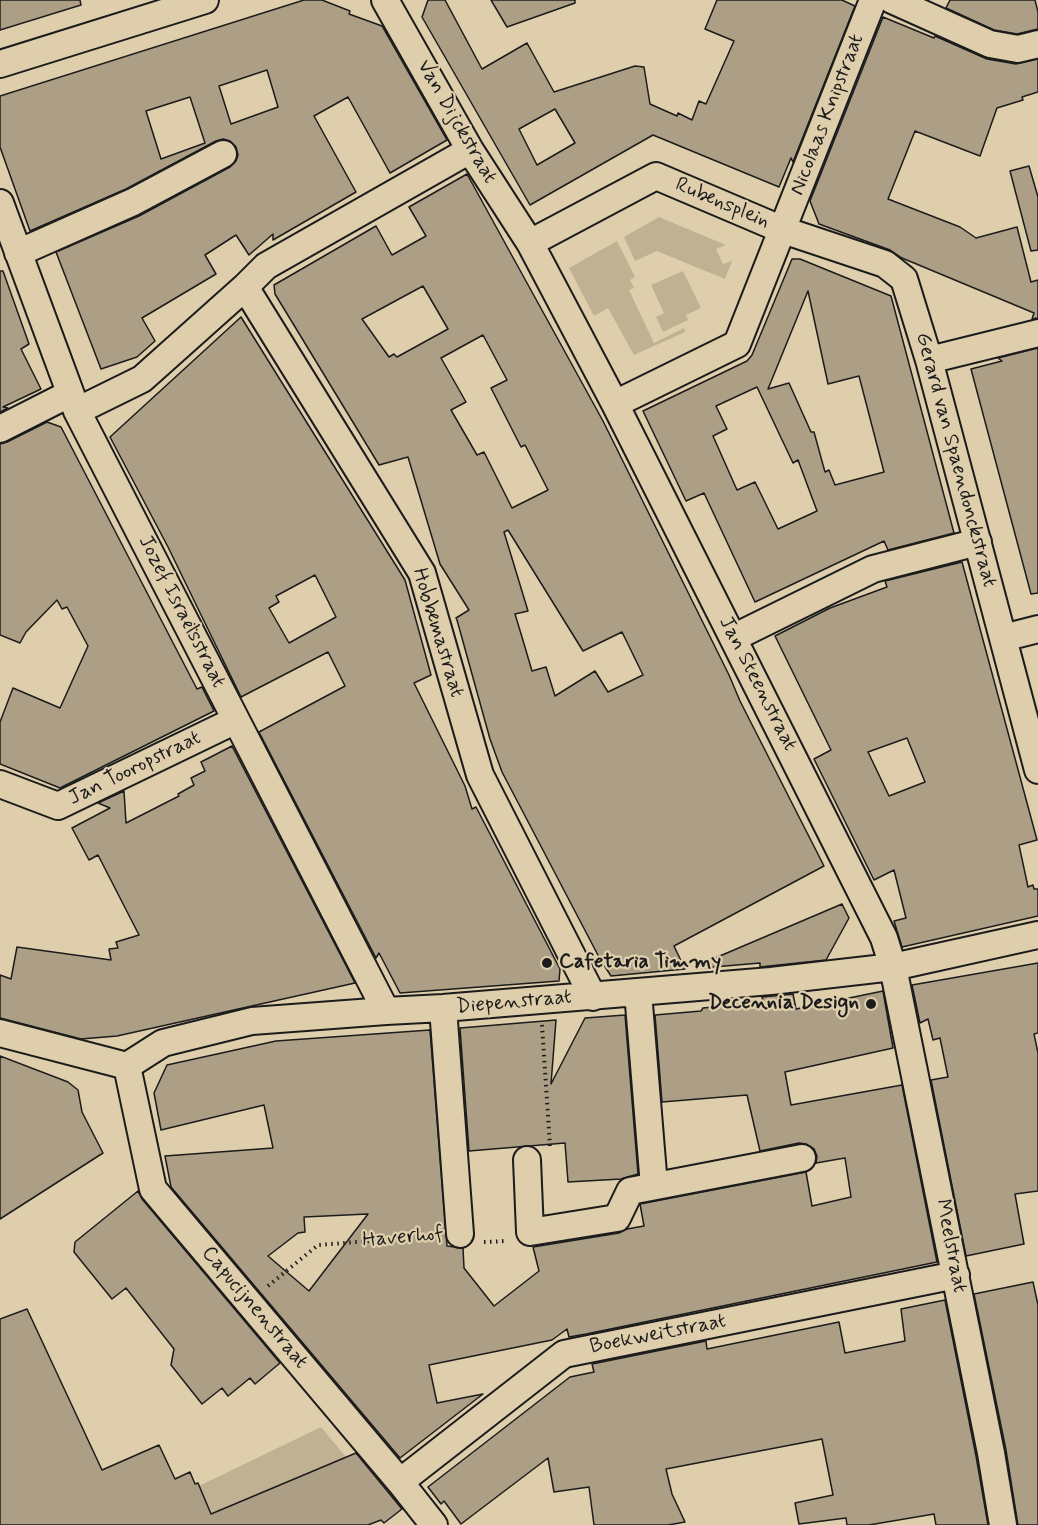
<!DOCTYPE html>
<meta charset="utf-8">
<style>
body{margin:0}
canvas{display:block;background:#dfceab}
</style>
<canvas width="1038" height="1525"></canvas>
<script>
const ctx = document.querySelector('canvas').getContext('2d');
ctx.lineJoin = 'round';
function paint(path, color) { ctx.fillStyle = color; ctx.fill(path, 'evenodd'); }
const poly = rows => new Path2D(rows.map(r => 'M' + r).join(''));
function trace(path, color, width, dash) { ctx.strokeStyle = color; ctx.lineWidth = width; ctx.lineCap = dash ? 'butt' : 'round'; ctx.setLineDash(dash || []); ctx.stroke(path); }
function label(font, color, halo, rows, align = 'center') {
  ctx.font = font + ' Mynerve,sans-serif'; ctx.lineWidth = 4.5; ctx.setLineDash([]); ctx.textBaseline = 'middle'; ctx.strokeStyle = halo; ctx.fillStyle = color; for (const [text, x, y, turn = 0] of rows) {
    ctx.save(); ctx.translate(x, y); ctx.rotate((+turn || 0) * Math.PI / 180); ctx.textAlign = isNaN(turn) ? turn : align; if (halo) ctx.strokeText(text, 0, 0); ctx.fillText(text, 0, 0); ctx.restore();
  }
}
paint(poly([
 [659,217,726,245,716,249,723,264,732,261,725,279,657,251,635,261,624,237],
 [617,241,635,277,630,280,634,288,629,290,654,343,684,328,685,332,634,355,608,308,594,316,569,268],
 [683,271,701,308,686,315,688,320,663,332,656,317,664,313,651,285],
 [321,1427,346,1457,211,1514,199,1486]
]), '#c0b193');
const building = poly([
 [0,0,80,0,81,5,0,30,0,0],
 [304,0,322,0,350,11,349,14,382,26,447,140,390,173,348,97,314,116,356,192,273,240,273,234,249,255,236,235,205,255,216,274,142,318,155,341,137,357,101,369,56,252,139,216,230,167,236,161,238,155,236,147,230,141,223,139,216,141,126,189,30,231,0,147,0,96,304,0],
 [267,70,278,107,231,124,219,86,267,70],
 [190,97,205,143,161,159,146,111,190,97],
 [428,0,445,0,482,69,527,43,554,92,635,66,644,67,650,104,677,116,678,113,692,120,699,101,706,104,734,41,705,29,717,0,842,0,855,6,793,162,791,158,779,187,653,135,530,205,422,17,428,0],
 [555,109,575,143,537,165,519,129,555,109],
 [491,0,575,0,575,3,507,27,491,0],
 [950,0,1035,0,1038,12,1038,29,1017,34,994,30,946,8,950,0],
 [883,17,934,38,935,36,987,59,1016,64,1038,59,1038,92,1022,97,1023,100,997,108,980,156,915,131,888,199,960,227,976,238,1017,227,1031,282,1038,280,1038,318,1032,319,1034,313,902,258,890,250,819,224,810,201,883,17],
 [1029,166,1038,197,1038,250,1031,251,1010,171,1029,166],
 [467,174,603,421,729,675,740,701,824,866,674,946,685,969,611,976,600,959,502,772,490,739,457,620,456,618,469,610,440,564,408,457,379,465,275,294,274,285,376,226,392,255,426,236,409,207,467,174],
 [423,286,448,329,397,357,394,354,389,357,362,319,423,286],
 [483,335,507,380,491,388,521,447,525,445,548,490,512,508,484,452,477,455,451,410,466,402,441,358,483,335],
 [508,530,583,651,622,632,643,675,608,692,595,671,555,696,546,667,532,671,522,637,515,614,528,611,504,532,508,530],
 [792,259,800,259,891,296,954,533,888,550,884,541,755,602,704,493,686,501,643,411,747,361,752,355,792,259],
 [808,291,828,384,859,376,884,472,835,485,829,470,825,472,814,432,811,432,789,383,768,389,808,291],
 [757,387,793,463,798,460,817,511,778,529,755,482,737,490,713,436,727,429,716,406,757,387],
 [0,271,3,271,29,344,21,349,41,389,3,407,8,408,0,412,0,271],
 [241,317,405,580,431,675,414,683,465,786,472,809,476,807,560,969,559,981,400,993,379,953,376,958,259,732,345,686,328,652,241,697,168,547,110,437,241,317],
 [315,575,336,617,289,643,269,608,279,602,276,596,315,575],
 [1038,348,1038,593,1031,594,971,369,1002,361,998,358,1038,348],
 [47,422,61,427,197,689,202,687,214,711,60,788,0,764,0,722,13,688,60,708,88,646,67,607,62,609,57,600,26,632,20,643,0,635,0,444,7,442,47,422],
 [962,562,1037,840,1019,845,1028,887,1033,885,1034,889,1038,889,1038,916,902,947,894,921,906,918,894,870,874,880,814,759,831,750,775,636,830,608,887,587,885,581,962,562],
 [907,738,925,782,889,796,868,752,907,738],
 [232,746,355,983,117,1036,81,1039,0,1018,0,975,11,979,17,947,111,960,109,949,118,948,116,942,139,935,98,855,89,860,72,828,110,808,98,803,124,791,126,823,179,796,178,794,194,785,191,778,205,771,201,762,232,746],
 [842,904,849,918,826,960,760,967,760,963,702,968,701,964,842,904],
 [1038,963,1038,1033,1034,1034,1038,1053,1038,1191,1015,1194,1024,1244,966,1256,931,1080,948,1077,940,1038,933,1040,928,1019,920,1023,912,985,1038,963],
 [883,991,893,1048,785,1072,791,1105,902,1085,937,1262,586,1334,569,1337,567,1329,552,1340,429,1365,437,1403,483,1394,400,1458,171,1187,165,1156,273,1148,264,1105,161,1130,154,1093,167,1065,276,1041,430,1030,447,1246,463,1248,464,1268,494,1306,539,1271,533,1247,619,1233,627,1229,644,1226,640,1204,806,1172,812,1206,851,1197,845,1158,816,1163,817,1156,814,1149,806,1144,799,1143,760,1151,747,1095,662,1102,655,1015,701,1011,703,1008,763,1002,762,997,793,994,796,1009,883,991],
 [368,1214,309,1291,268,1256,298,1233,305,1232,304,1217,368,1214],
 [625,1015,638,1174,621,1179,568,1182,565,1143,469,1151,460,1028,556,1020,551,1084,585,1018,625,1015],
 [0,1056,68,1082,78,1090,82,1112,103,1153,0,1219,0,1056],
 [138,1191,142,1199,280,1363,255,1384,250,1378,228,1396,222,1388,202,1404,171,1365,174,1349,126,1288,112,1299,74,1252,75,1242,138,1191],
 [1033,1282,1038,1305,1038,1525,1018,1525,1006,1450,974,1294,1033,1282],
 [945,1300,976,1456,988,1525,936,1525,934,1514,869,1525,847,1525,846,1518,799,1524,795,1503,833,1495,822,1439,666,1469,672,1494,685,1522,668,1525,594,1525,589,1487,554,1492,548,1458,461,1524,444,1501,441,1504,428,1487,570,1377,594,1372,592,1364,706,1341,707,1349,839,1322,845,1353,905,1341,901,1309,945,1300],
 [27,1309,102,1470,159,1445,175,1479,190,1472,195,1484,198,1483,211,1514,356,1453,402,1509,384,1523,381,1520,368,1525,0,1525,0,1319,27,1309]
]);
paint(building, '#ac9f85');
trace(building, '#1c1c1c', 1.5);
const minor = poly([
 [385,0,470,150,530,243],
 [892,0,990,44,1018,49,1038,44],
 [0,64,205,0],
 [0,203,77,411,386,1011],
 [18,253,133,202,223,154],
 [245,287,422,573,480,775,593,997],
 [929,360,1038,333],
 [615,404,737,344,873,0],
 [77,411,142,379,245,287,266,266,470,150],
 [0,429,69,394],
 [733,638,873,569,978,542],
 [1003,638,1038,629],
 [0,784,58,806,236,720],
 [638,992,654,1186],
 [443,1008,460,1234],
 [0,1033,127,1066,163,1043,252,1021,386,1011,443,1008,771,981,893,967,1038,935],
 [127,1066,153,1189,400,1482,434,1525],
 [527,1160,530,1232,617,1218,630,1191,802,1158],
 [400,1482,564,1354,956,1275],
 [1003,1525,991,1453,893,967,884,938,615,404,530,243,656,176,783,230,885,264,904,279,929,360,1038,770]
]);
trace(minor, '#1c1c1c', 30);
trace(poly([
 [542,1025,550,1146],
 [484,1242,506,1241],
 [268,1286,318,1245,434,1236]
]), '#1c1c1c', 4, [1.5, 4.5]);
trace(minor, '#dfceab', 26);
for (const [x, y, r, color] of [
 [547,963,6,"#1c1c1c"],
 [871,1004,6,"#1c1c1c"]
]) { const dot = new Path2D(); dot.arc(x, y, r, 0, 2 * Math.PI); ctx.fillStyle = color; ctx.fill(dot); trace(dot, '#dfceab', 2); }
label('21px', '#1c1c1c', '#dfceab', [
 ["Nicolaas Knipstraat",828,115,-69],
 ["Van Dijckstraat",456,122,60],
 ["Rubensplein",722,204,23],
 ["Gerard van Spaendonckstraat",955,460,75],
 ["Jozef Israëlsstraat",181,612,63],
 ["Hobbemastraat",437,633,73],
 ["Jan Steenstraat",757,684,63],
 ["Jan Tooropstraat",135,769,-26],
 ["Diepenstraat",514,1003,-5],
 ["Haverhof",403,1238,-5],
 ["Meelstraat",950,1246,79],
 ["Capucijnenstraat",254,1308,50],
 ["Boekweitstraat",658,1335,-11]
]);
label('bold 21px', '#1c1c1c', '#dfceab', [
 ["Cafetaria Timmy",559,963],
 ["Decennia Design",859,1004,"right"]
], 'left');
</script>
